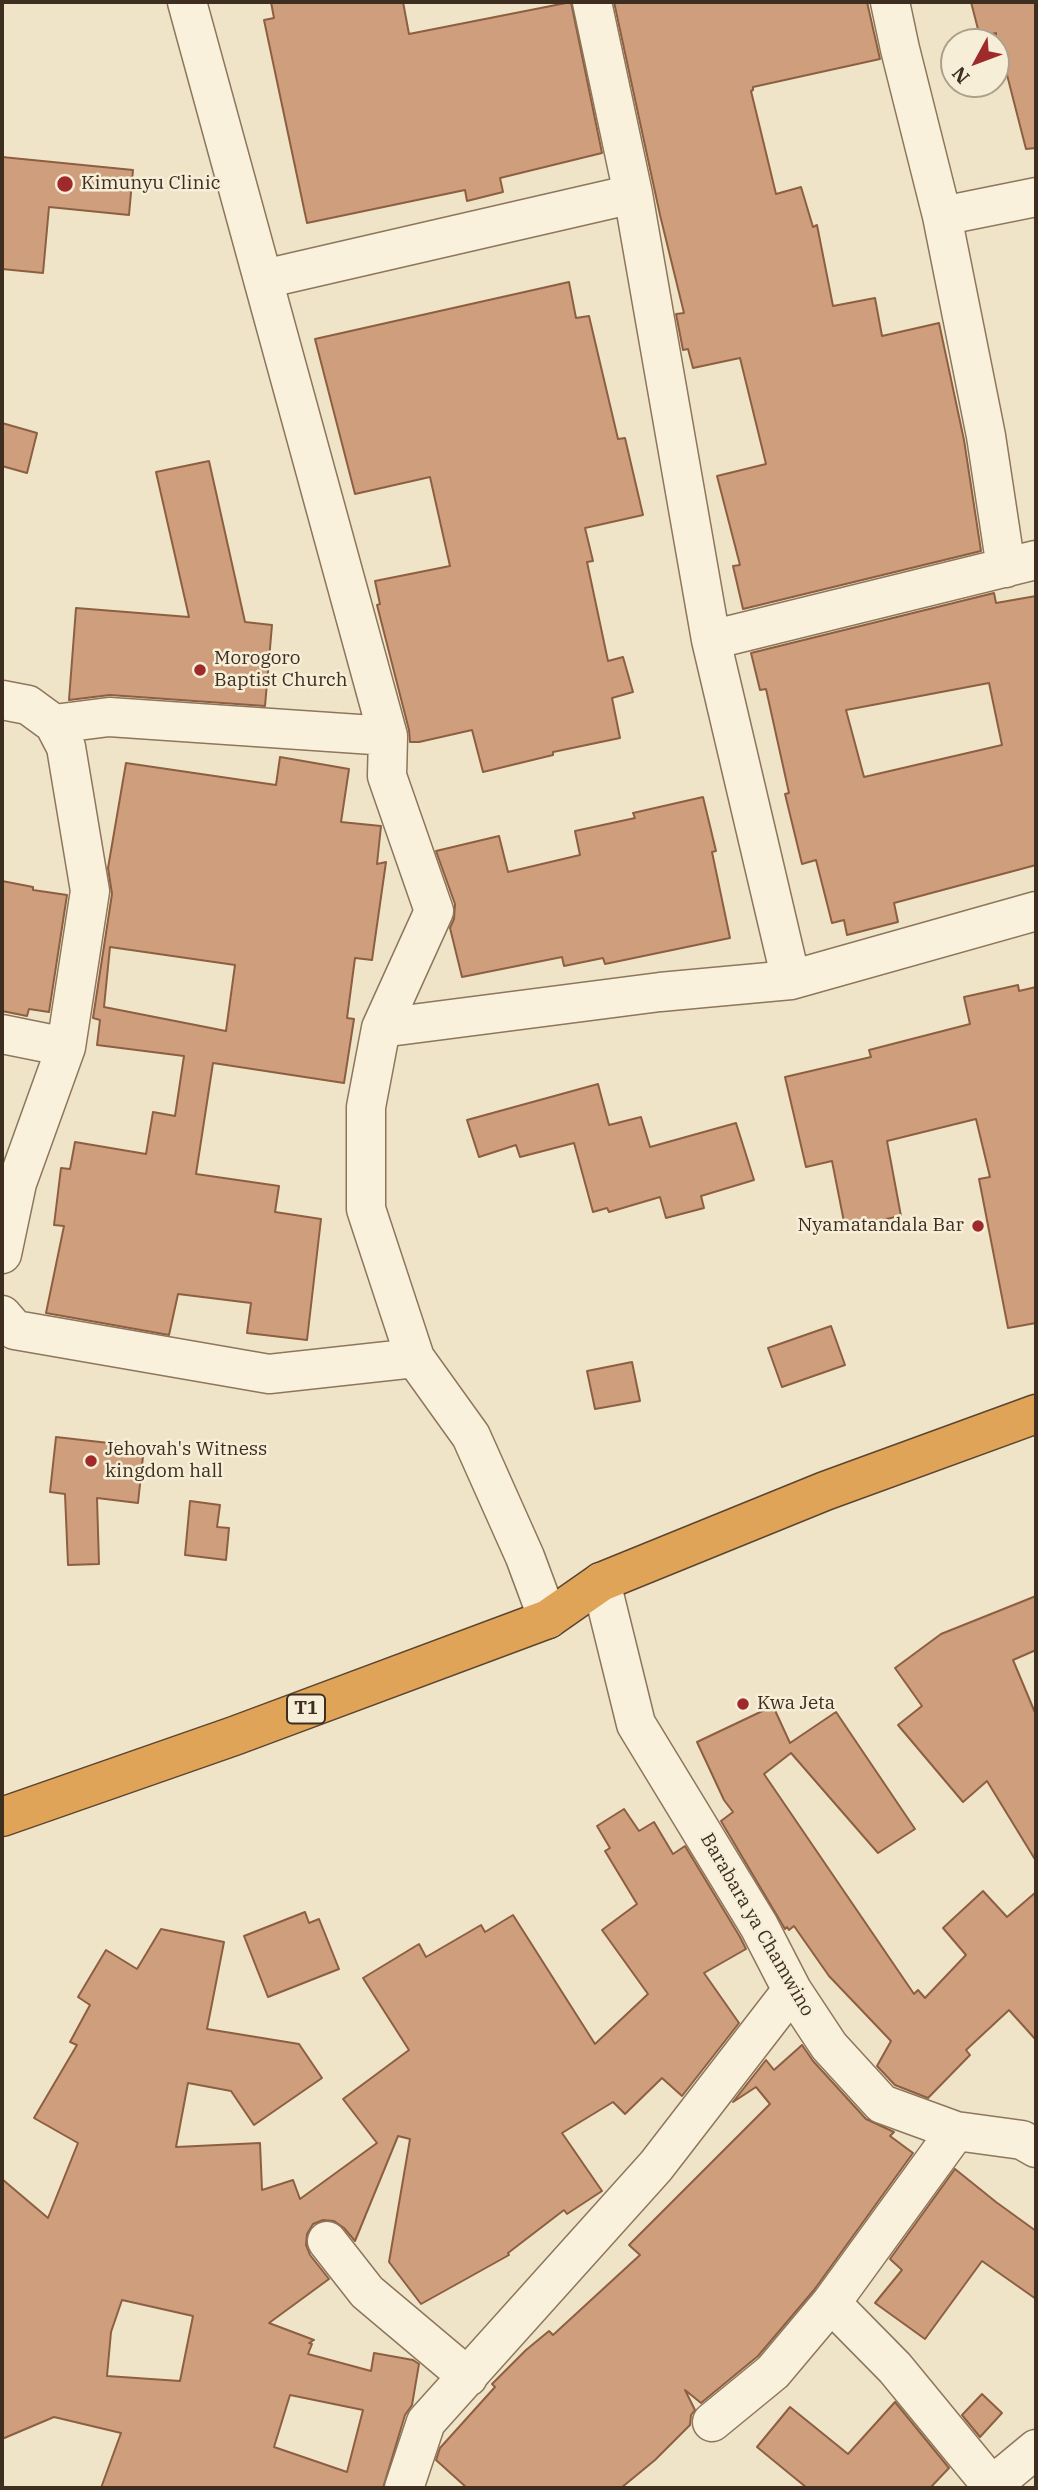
<!DOCTYPE html>
<style>
body{margin:0}
#map{position:relative;width:1038px;height:2490px;overflow:hidden;background:#f0e4c8;font-family:"IBM Plex Serif",serif}
canvas{display:block}
.frame{position:absolute;inset:0;border:4px solid #3d2e20;pointer-events:none}
.north{position:absolute;left:940px;top:28px;width:70px;height:70px;box-sizing:border-box;background:#f7eed8;border:2px solid #ada18e;border-radius:50%;rotate:229deg;font-size:19px;font-weight:700;line-height:28px;text-align:center;color:#3d2e20}
.north::after{content:'';display:block;margin:auto;width:24px;height:32px;background:#9e2a2b;clip-path:polygon(50% 0,100% 100%,50% 72%,0 100%)}
</style>
<div id="map">
<canvas width="1038" height="2490"></canvas>
<div class="frame"></div>
<div class="north">N</div>
</div>
<script>
const ctx = document.querySelector('canvas').getContext('2d');
ctx.lineJoin = 'round';
function paint(path, color) { ctx.fillStyle = color; ctx.fill(path, 'evenodd'); }
const poly = rows => new Path2D(rows.map(r => 'M' + r).join(''));
function trace(path, color, width, dash) { ctx.strokeStyle = color; ctx.lineWidth = width; ctx.lineCap = dash ? 'butt' : 'round'; ctx.setLineDash(dash || []); ctx.stroke(path); }
function label(font, color, halo, rows, align = 'center') {
  ctx.font = font + ' "IBM Plex Serif",serif'; ctx.lineWidth = 5; ctx.setLineDash([]); ctx.textBaseline = 'middle'; ctx.strokeStyle = halo; ctx.fillStyle = color; for (const [text, x, y, turn = 0] of rows) {
    ctx.save(); ctx.translate(x, y); ctx.rotate((+turn || 0) * Math.PI / 180); ctx.textAlign = isNaN(turn) ? turn : align; if (halo) ctx.strokeText(text, 0, 0); ctx.fillText(text, 0, 0); ctx.restore();
  }
}
const building = poly([
 [271,2,403,2,409,34,571,2,602,153,500,178,503,192,467,201,465,190,307,223,264,20,274,18,271,2],
 [614,2,867,2,880,59,753,87,753,90,751,91,776,194,801,187,813,227,817,225,833,306,875,298,882,336,939,323,964,440,981,551,743,609,733,566,740,565,717,476,766,464,740,358,693,368,688,349,683,350,676,314,684,313,660,215,614,2],
 [971,2,1036,2,1036,148,1026,149,1005,67,996,70,996,33,980,37,971,2],
 [2,157,133,170,129,215,49,207,43,273,2,269,2,157],
 [569,282,576,318,589,316,618,439,625,438,643,515,585,528,593,561,587,562,608,661,623,657,633,692,612,698,620,738,553,752,553,755,483,772,472,730,419,742,410,742,409,730,377,605,380,604,375,581,450,566,430,477,355,494,315,339,569,282],
 [2,423,37,433,27,473,2,466,2,423],
 [209,461,245,622,272,625,265,706,110,695,69,700,76,608,189,617,156,472,209,461],
 [994,593,996,603,1036,596,1036,865,894,903,898,922,847,935,844,920,832,923,816,860,802,864,785,794,789,793,766,689,760,690,751,653,994,593],
 [989,683,1002,745,864,777,846,710,989,683],
 [280,757,349,769,341,822,381,826,377,864,386,862,372,960,355,958,347,1018,354,1019,344,1083,213,1063,196,1174,279,1186,275,1212,321,1219,307,1340,247,1333,251,1303,178,1294,169,1335,46,1313,64,1226,54,1225,61,1168,70,1169,75,1142,146,1154,153,1112,175,1116,184,1056,97,1045,100,1020,93,1018,112,894,108,868,126,763,276,785,280,757],
 [110,947,235,965,226,1031,104,1007,110,947],
 [703,797,716,851,712,852,730,938,605,964,603,958,564,966,562,957,462,977,450,928,454,919,455,904,436,851,499,836,508,872,580,855,575,831,635,818,633,813,703,797],
 [2,881,33,887,33,890,67,895,49,1012,29,1009,27,1016,2,1011,2,881],
 [1018,985,1019,991,1036,987,1036,1323,1008,1328,979,1179,990,1177,976,1119,887,1141,901,1216,845,1227,832,1161,806,1167,785,1077,871,1057,869,1050,970,1024,964,997,1018,985],
 [598,1084,609,1125,641,1117,650,1147,736,1123,754,1180,701,1196,704,1208,666,1218,660,1197,609,1212,607,1208,593,1212,574,1143,520,1157,516,1145,479,1157,467,1120,598,1084],
 [831,1326,845,1365,782,1387,768,1348,831,1326],
 [632,1362,640,1401,595,1409,587,1371,632,1362],
 [56,1437,144,1447,138,1503,97,1498,99,1564,68,1565,65,1494,50,1492,56,1437],
 [190,1501,220,1505,217,1527,229,1528,226,1560,185,1555,190,1501],
 [1036,1596,1036,1650,1013,1660,1036,1715,1036,1861,987,1781,963,1802,898,1725,922,1706,895,1668,941,1634,1036,1596],
 [773,1706,790,1743,836,1712,915,1829,878,1853,791,1753,764,1774,914,1994,918,1990,925,1998,966,1955,943,1928,983,1891,1007,1917,1036,1892,1036,2040,1009,2010,966,2050,970,2055,928,2098,895,2085,877,2066,891,2041,829,1976,794,1926,789,1930,787,1927,785,1929,721,1821,733,1812,724,1800,697,1742,773,1706],
 [624,1809,639,1831,654,1822,673,1854,685,1846,740,1937,746,1949,704,1973,739,2023,682,2096,662,2078,625,2114,613,2102,562,2133,602,2191,567,2214,564,2210,508,2253,509,2255,421,2304,389,2262,410,2139,398,2136,355,2241,344,2228,334,2221,323,2220,313,2224,307,2234,306,2245,310,2255,329,2279,269,2323,314,2340,309,2343,312,2344,308,2354,371,2371,374,2353,413,2360,419,2364,412,2405,405,2415,383,2488,101,2488,121,2433,54,2417,2,2439,2,2179,48,2218,78,2143,34,2118,77,2045,70,2042,90,2005,78,1997,106,1950,137,1969,161,1929,224,1942,207,2029,299,2044,322,2078,254,2125,231,2091,188,2083,176,2147,260,2143,262,2190,293,2180,300,2199,377,2143,343,2099,409,2050,363,1978,419,1944,426,1957,481,1925,485,1932,513,1915,595,2044,648,1994,602,1930,637,1904,605,1851,610,1848,597,1826,624,1809],
 [122,2300,193,2316,180,2381,107,2376,111,2332,122,2300],
 [290,2395,363,2410,347,2472,274,2447,290,2395],
 [305,1912,309,1923,319,1919,339,1969,268,1997,244,1936,305,1912],
 [802,2045,813,2061,866,2119,894,2132,890,2136,913,2153,814,2290,758,2356,701,2403,685,2390,695,2410,691,2415,690,2425,655,2460,621,2488,467,2488,436,2460,440,2448,495,2387,492,2384,526,2350,549,2331,553,2335,640,2255,629,2245,770,2104,756,2087,733,2102,766,2060,774,2070,802,2045],
 [955,2169,996,2202,1036,2231,1036,2299,982,2261,925,2339,875,2303,902,2270,890,2259,955,2169],
 [982,2394,1002,2413,980,2437,962,2415,982,2394],
 [895,2402,949,2468,930,2488,807,2488,757,2447,790,2407,848,2454,895,2402]
]);
paint(building, '#cf9f7d');
trace(building, '#8d5f41', 2);
const minor = poly([
 [187,2,388,736,387,776,434,911,381,1028,366,1107,366,1209,415,1358,471,1436,525,1557,548,1619],
 [592,2,633,194,711,640,791,980],
 [890,2,900,49,942,216,986,436,1006,568],
 [942,216,1036,197],
 [264,279,633,194],
 [711,640,1036,560],
 [2,700,28,705,54,724,66,747,90,891,66,1047],
 [54,724,109,717,388,736],
 [381,1028,660,992,791,980,1036,911],
 [2,1034,66,1047,17,1183,2,1254],
 [2,1315,15,1330,269,1374,415,1358],
 [601,1582,636,1724,759,1926,792,1990,829,2046,882,2104,956,2131,1022,2140,1036,2148],
 [327,2241,367,2292,468,2377],
 [831,2303,895,2368,992,2486],
 [712,2422,773,2372,831,2303,956,2131],
 [404,2488,426,2422,656,2166,792,1990],
 [989,2488,1036,2449]
]);
const highway = poly([
 [2,1817,234,1736,548,1619,601,1582,825,1491,1036,1414]
]);
trace(minor, '#8d765c', 41);
trace(highway, '#5b4430', 41);
trace(minor, '#faf1dc', 38);
trace(highway, '#e0a458', 38);
for (const [x, y, r, color] of [
 [65,184,9,"#9e2a2b"],
 [200,670,7,"#9e2a2b"],
 [978,1226,7,"#9e2a2b"],
 [91,1461,7,"#9e2a2b"],
 [743,1704,7,"#9e2a2b"]
]) { const dot = new Path2D(); dot.arc(x, y, r, 0, 2 * Math.PI); ctx.fillStyle = color; ctx.fill(dot); trace(dot, '#f7eed8', 2.5); }
for (const [x, y, w] of [
 [306,1709,38]
]) { const box = new Path2D(); box.roundRect(x - w / 2, y - 14.5, w, 29, 5); ctx.fillStyle = '#f7eed8'; ctx.fill(box); trace(box, '#3d2e20', 2); }
label('bold 18px', '#3d2e20', null, [
 ["T1",306,1709]
]);
label('19px', '#3d2e20', '#f7eed8', [
 ["Kimunyu Clinic",81,184],
 ["Morogoro",214,659],
 ["Baptist Church",214,681],
 ["Nyamatandala Bar",964,1226,"right"],
 ["Jehovah's Witness",105,1450],
 ["kingdom hall",105,1472],
 ["Kwa Jeta",757,1704]
], 'left');
label('19px', '#3d2e20', '#f7eed8', [
 ["Barabara ya Chamwino",757,1925,60]
]);
</script>
